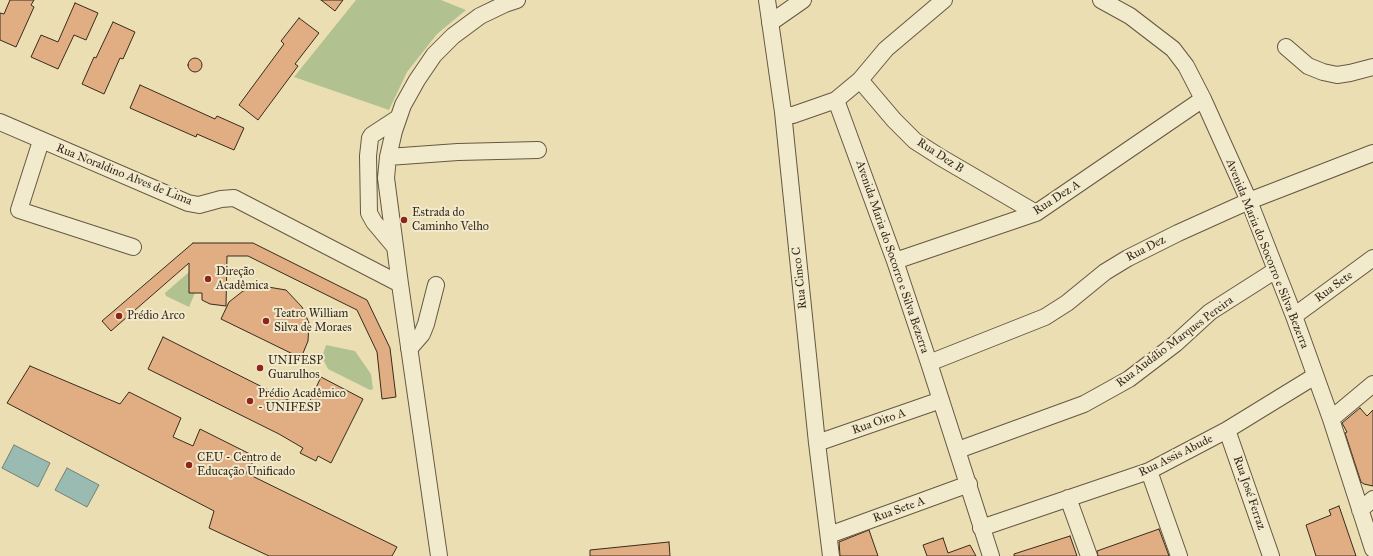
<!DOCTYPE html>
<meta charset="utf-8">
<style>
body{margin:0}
canvas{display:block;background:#ebdeb2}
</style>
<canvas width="1373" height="556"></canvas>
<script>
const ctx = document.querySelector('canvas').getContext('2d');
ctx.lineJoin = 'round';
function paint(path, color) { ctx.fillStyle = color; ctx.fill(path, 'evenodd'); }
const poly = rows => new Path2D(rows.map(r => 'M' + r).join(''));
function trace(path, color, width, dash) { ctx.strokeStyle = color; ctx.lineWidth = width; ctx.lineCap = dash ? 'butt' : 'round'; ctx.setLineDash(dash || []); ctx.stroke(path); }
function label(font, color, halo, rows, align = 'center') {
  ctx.font = font + ' "IM FELL Great Primer",serif'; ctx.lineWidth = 4; ctx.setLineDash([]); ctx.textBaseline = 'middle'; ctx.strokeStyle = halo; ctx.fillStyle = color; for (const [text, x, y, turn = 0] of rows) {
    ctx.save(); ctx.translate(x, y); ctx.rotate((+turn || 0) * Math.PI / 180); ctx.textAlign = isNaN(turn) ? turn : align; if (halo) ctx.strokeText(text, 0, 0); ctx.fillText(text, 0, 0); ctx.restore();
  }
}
paint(poly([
 [356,0,441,0,466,10,437,34,407,72,389,110,294,77],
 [189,272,189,293,195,293,189,307,166,296,165,293],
 [326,345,355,351,371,374,373,389,370,390,328,369,324,361,321,360]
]), '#b1c290');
const water = poly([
 [14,445,50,463,38,487,2,468,14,445],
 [67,468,99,485,87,507,55,490,67,468]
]);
paint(water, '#99bbb2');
trace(water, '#738176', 1);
const building = poly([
 [10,0,34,0,31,5,34,7,16,47,0,40,0,13,4,14,10,0],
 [321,0,343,0,335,11,321,0],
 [75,3,98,13,86,40,74,35,58,69,31,57,41,35,58,42,75,3],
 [299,18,319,33,295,64,298,66,258,120,239,105,284,44,281,41,299,18],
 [113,22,135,32,123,59,120,58,104,94,82,84,94,57,96,58,113,22],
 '188 65a7 7 0 1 1 14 0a7 7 0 1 1-14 0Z',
 [140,85,215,119,217,116,244,128,234,150,197,134,196,137,130,108,140,85],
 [193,243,253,243,367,300,390,348,396,397,382,399,377,352,357,310,248,256,227,256,226,306,210,304,202,300,202,293,189,293,189,263,111,331,102,321,193,243],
 [262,286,286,290,302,307,309,323,308,341,301,358,221,319,229,302,243,291,262,286],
 [163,337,306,409,321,377,363,399,331,463,318,456,316,461,300,453,303,448,279,434,148,369,163,337],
 [30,366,120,404,129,392,181,418,173,437,193,446,200,429,256,457,246,473,397,547,392,556,269,556,209,528,214,511,7,403,30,366],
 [1360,408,1367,416,1373,410,1373,486,1364,484,1361,482,1345,433,1347,432,1342,423,1360,408],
 [1339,506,1356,556,1316,556,1306,525,1331,515,1329,510,1339,506],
 [1159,529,1169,556,1098,556,1097,551,1159,529],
 [869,530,878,556,840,556,839,542,869,530],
 [1070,536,1077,556,1014,556,1014,554,1070,536],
 [943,538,948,553,970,545,976,556,927,556,923,545,943,538],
 [669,542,670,556,590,556,590,550,669,542]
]);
paint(building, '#e1ae83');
trace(building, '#392b1c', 1);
const minor = poly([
 [767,0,783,112,817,443,831,556],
 [1101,0,1130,16,1173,49,1186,66,1203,99,1249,201,1294,316,1331,419,1373,549],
 [770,23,803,0],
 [1286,47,1308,66,1323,72,1337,75,1350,73,1373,67],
 [860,80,894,120,915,141,940,157,1036,213],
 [836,100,895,261,929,363,991,556],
 [783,112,788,115,793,115,836,100,860,80,886,49,944,0],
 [0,122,188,203,199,205,221,199,234,198,400,284],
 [41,141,19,210,133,247],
 [388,157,458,152,538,150],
 [395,247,374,222,369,213,368,156,370,138,372,135,398,118],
 [895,261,1036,213,1203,99],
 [1294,316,1373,258],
 [409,349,422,334,426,324,436,285],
 [929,363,1045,317,1067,303,1105,272,1128,258,1178,233,1249,201,1373,153],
 [1331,419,1373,384],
 [1227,430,1271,556],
 [817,443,941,400],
 [958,450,1084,404,1129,379,1175,344,1210,312,1276,270],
 [1149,471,1179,556],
 [1068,498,1089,556],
 [1360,510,1373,499],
 [981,528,1149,471,1227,430,1315,376],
 [829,535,969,484],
 [439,556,400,284,386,178,388,157,394,131,403,105,417,80,434,55,453,36,480,16,505,4,517,0]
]);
trace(minor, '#665842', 18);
trace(minor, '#f2eacd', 16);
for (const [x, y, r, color] of [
 [404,220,4,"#8f2418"],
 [208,279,4,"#8f2418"],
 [119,316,4,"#8f2418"],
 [266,321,4,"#8f2418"],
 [260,368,4,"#8f2418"],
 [250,401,4,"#8f2418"],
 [189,465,4,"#8f2418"]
]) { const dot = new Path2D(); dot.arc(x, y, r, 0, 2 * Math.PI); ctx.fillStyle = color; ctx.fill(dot); trace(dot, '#f2eacd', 1.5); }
label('12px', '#392b1c', '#f2eacd', [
 ["Rua Dez B",940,156,33],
 ["Rua Noraldino Alves de Lima",124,175,22],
 ["Rua Dez A",1057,198,-33],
 ["Rua Dez",1146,249,-27],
 ["Avenida Maria do Socorro e Silva Bezerra",1267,254,68],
 ["Avenida Maria do Socorro e Silva Bezerra",892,257,71],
 ["Rua Cinco C",800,278,-96],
 ["Rua Sete",1334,287,-36],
 ["Rua Audálio Marques Pereira",1175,342,-37],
 ["Rua Oito A",879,422,-19],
 ["Rua Assis Abude",1176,456,-26],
 ["Rua José Ferraz",1249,493,71],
 ["Rua Sete A",899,510,-20]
]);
label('12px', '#392b1c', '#f2eacd', [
 ["Estrada do",412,213],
 ["Caminho Velho",412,227],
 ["Direção",216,272],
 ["Acadêmica",216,286],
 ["Teatro William",274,314],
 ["Silva de Moraes",274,328],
 ["Prédio Arco",127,316],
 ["UNIFESP",268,361],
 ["Guarulhos",268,375],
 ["Prédio Acadêmico",258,394],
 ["- UNIFESP",258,408],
 ["CEU - Centro de",197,458],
 ["Educação Unificado",197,472]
], 'left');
</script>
